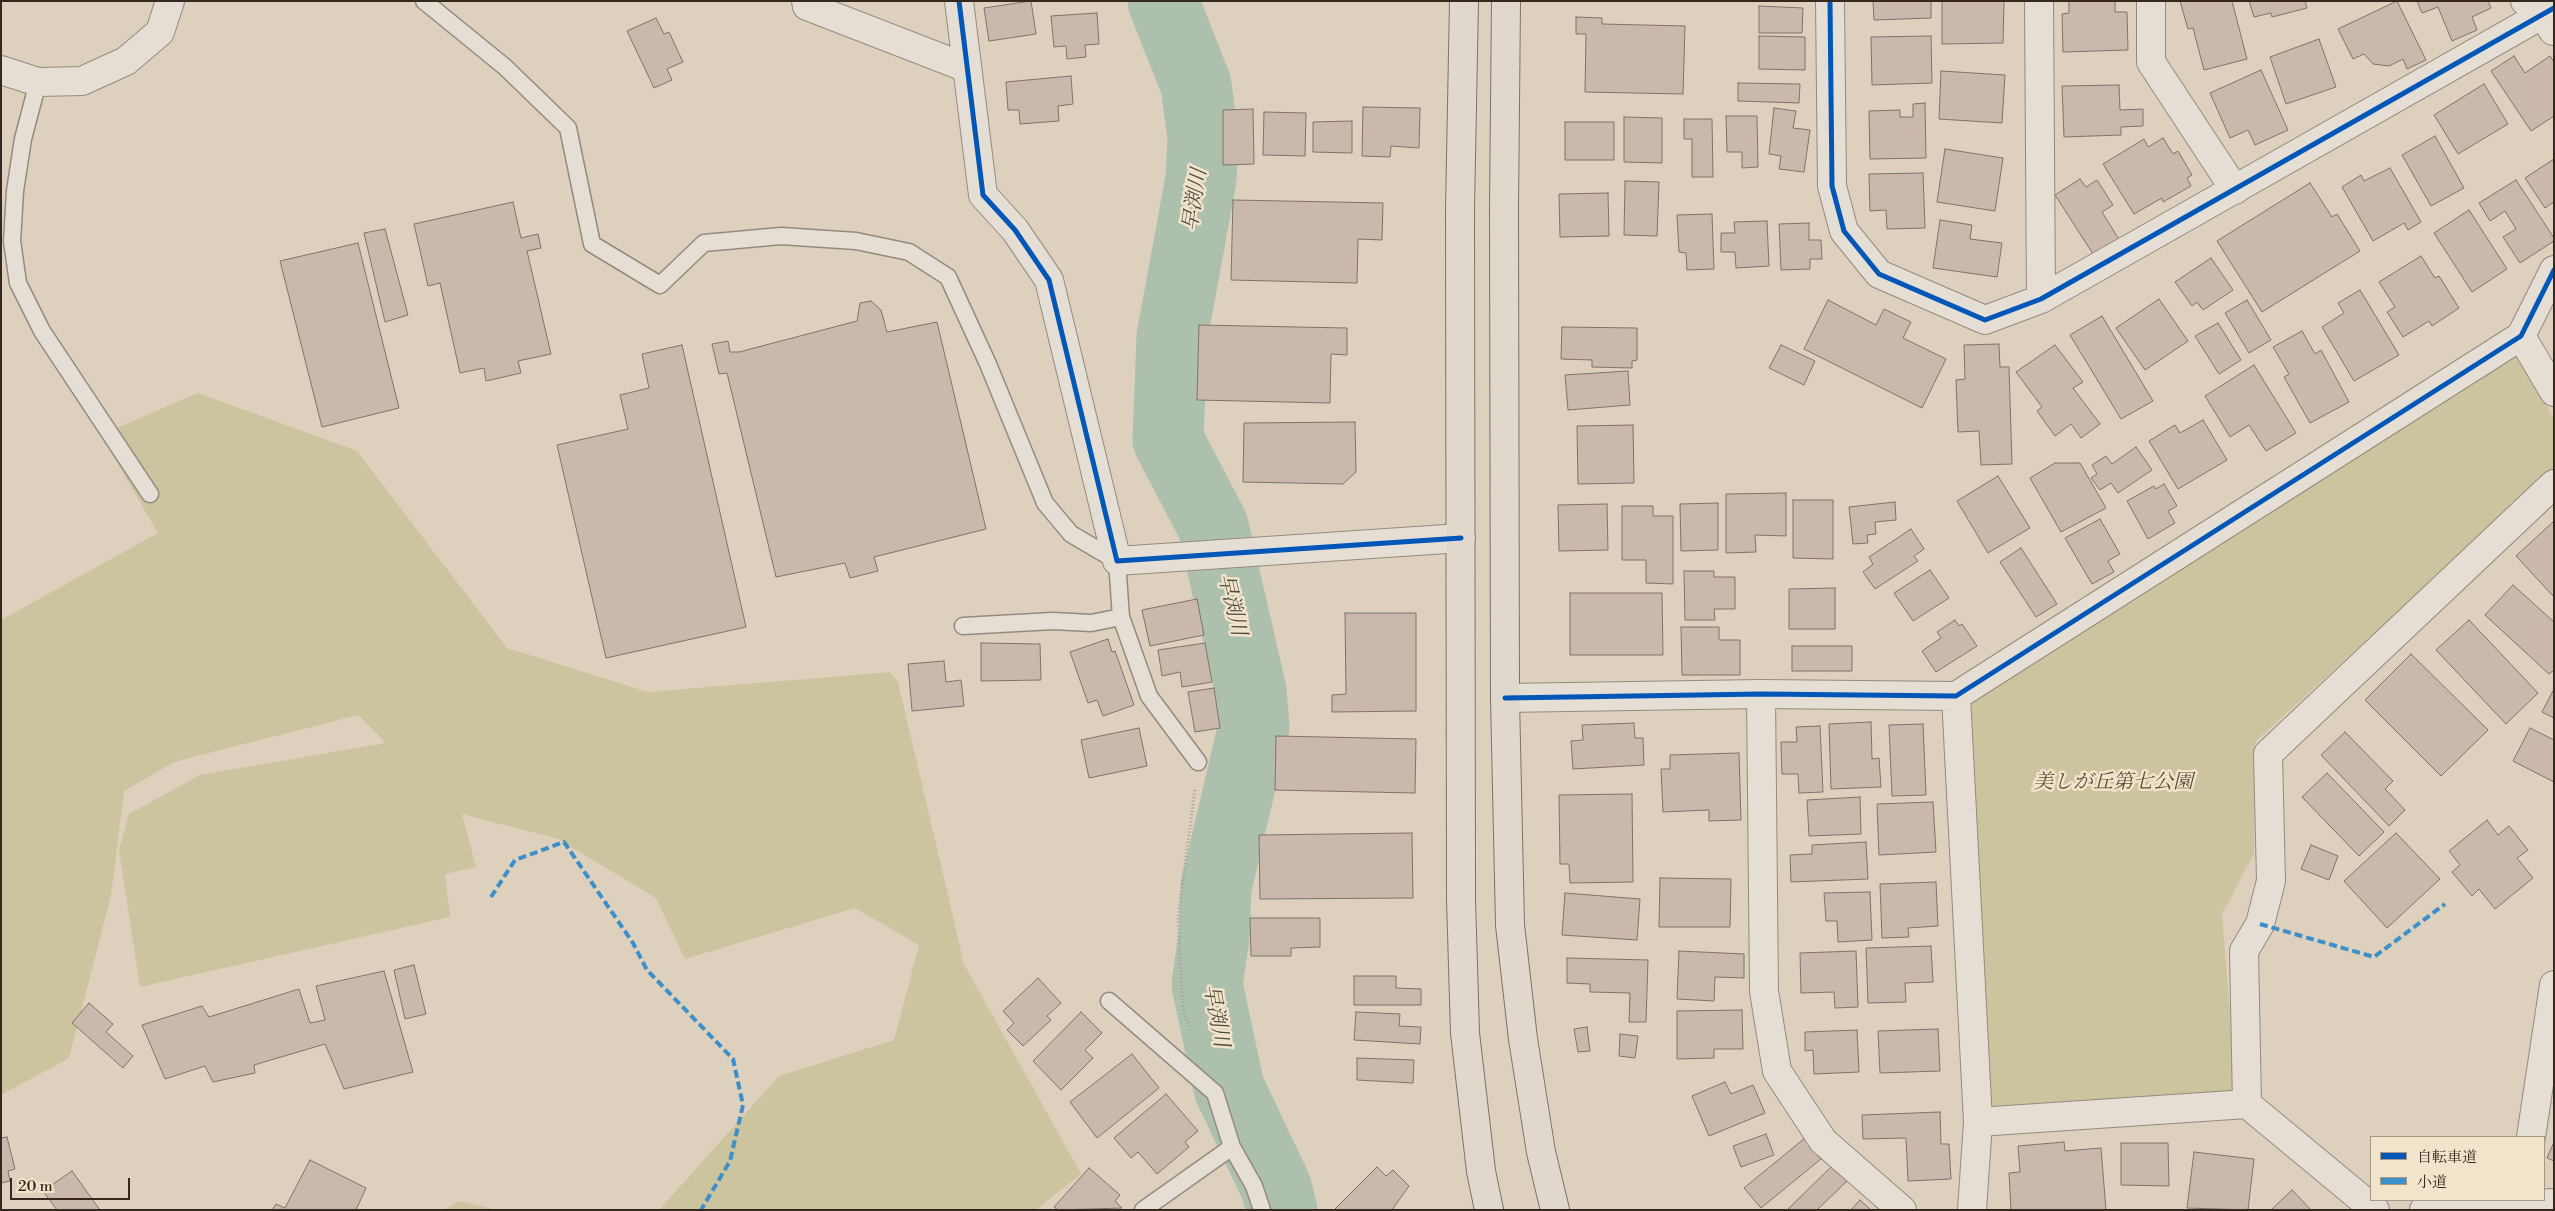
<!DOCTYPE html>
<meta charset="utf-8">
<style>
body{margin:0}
#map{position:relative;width:2555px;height:1211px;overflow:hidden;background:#ddd0bd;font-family:"Libre Bodoni","Noto Serif JP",serif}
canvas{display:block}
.frame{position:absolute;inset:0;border:2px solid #35281e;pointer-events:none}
.legend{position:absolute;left:2370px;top:1136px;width:175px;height:65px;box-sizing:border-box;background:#f2e3cb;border:1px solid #a69886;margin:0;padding:6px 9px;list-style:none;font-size:15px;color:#35281e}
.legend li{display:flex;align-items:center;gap:10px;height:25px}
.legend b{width:25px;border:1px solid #a69886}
.scale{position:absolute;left:10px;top:1178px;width:120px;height:22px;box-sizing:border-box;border:2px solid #35281e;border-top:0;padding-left:6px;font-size:15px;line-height:18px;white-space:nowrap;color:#35281e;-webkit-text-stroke:4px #f2e3cb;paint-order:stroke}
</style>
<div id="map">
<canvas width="2555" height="1211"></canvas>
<div class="frame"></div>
<ul class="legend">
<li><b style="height:6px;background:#0057b8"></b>自転車道</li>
<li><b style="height:6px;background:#3d8fca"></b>小道</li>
</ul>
<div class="scale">20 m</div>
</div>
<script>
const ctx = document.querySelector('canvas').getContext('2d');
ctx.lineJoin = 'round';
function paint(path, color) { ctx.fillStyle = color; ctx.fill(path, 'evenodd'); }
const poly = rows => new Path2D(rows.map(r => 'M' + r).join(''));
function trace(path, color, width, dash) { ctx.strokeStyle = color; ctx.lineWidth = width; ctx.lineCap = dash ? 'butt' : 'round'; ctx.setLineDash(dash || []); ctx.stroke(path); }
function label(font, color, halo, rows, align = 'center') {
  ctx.font = font + ' "Libre Bodoni","Noto Serif JP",serif'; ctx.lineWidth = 5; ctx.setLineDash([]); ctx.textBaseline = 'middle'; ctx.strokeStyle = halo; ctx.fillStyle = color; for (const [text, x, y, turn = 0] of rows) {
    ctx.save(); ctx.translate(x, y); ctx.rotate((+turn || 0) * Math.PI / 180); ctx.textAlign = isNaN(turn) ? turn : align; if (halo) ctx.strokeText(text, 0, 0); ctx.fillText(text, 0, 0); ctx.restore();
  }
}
paint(poly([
 [2515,353,2554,418,2554,469,2255,742,2254,854,2222,914,2236,1086,2228,1097,1990,1108,1967,701],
 [198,393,357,451,507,648,648,692,890,672,898,682,964,964,1081,1174,1036,1210,659,1210,779,1076,894,1040,919,945,855,908,685,959,656,898,558,839,462,814,476,867,445,874,450,917,140,987,119,850,129,814,200,775,386,743,358,715,174,762,124,791,111,895,69,1058,1,1095,1,620,158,533,101,435],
 [459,1201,497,1210,444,1210]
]), '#ccc49f');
trace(poly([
 [1163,1,1196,85,1203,137,1201,179,1172,337,1168,440,1213,526,1251,691,1254,726,1216,887,1214,937,1207,984,1229,1088,1276,1187,1282,1210]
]), '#adc0ad', 71);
const building = poly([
 [1031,1,1036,34,989,41,984,8,1031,1],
 [1873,1,1931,1,1931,18,1874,20,1873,1],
 [1942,1,2004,1,2003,43,1942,44,1942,1],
 [2069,1,2115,1,2115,12,2127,12,2128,50,2063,52,2062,14,2069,13,2069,1],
 [2180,1,2232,1,2247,59,2204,70,2193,28,2188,29,2180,1],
 [2249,1,2305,1,2307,8,2272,17,2271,13,2254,17,2249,1],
 [2397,1,2426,60,2407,69,2403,59,2389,66,2373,64,2364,54,2353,59,2338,29,2397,1],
 [2417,1,2488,1,2491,8,2472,17,2477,30,2452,41,2438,7,2422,13,2417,1],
 [1759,6,1803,8,1802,33,1759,33,1759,6],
 [1097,13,1099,44,1085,45,1086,57,1067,59,1066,46,1054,47,1051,16,1097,13],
 [1576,17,1602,18,1602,24,1685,26,1683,94,1585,92,1586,34,1576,34,1576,17],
 [656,18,664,34,669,32,683,62,667,69,672,80,654,88,627,31,656,18],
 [1759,36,1805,37,1805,70,1759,69,1759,36],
 [1931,36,1932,83,1872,85,1871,37,1931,36],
 [2319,39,2336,87,2286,104,2270,57,2319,39],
 [2514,56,2525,73,2550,56,2554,62,2554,116,2531,131,2491,71,2514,56],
 [2261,70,2288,130,2255,145,2248,130,2230,138,2210,93,2261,70],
 [1941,71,2005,75,2002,123,1939,119,1941,71],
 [1071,76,1073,104,1058,106,1059,121,1020,124,1019,110,1008,110,1006,82,1071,76],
 [1738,83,1800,84,1799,103,1738,101,1738,83],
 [2484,84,2508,124,2458,154,2434,115,2484,84],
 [2119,85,2120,110,2143,109,2143,126,2121,127,2121,135,2064,137,2062,86,2119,85],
 [1925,103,1926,158,1870,159,1869,111,1900,110,1900,117,1913,117,1913,104,1925,103],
 [1363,107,1420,108,1419,148,1391,146,1390,157,1362,156,1363,107],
 [1774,108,1796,111,1793,128,1810,130,1804,172,1779,169,1781,156,1769,154,1774,108],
 [1253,109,1254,164,1223,165,1223,110,1253,109],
 [1264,112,1306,113,1305,156,1263,155,1264,112],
 [1726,116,1757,116,1758,167,1742,168,1742,152,1727,152,1726,116],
 [1624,117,1662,118,1662,163,1624,162,1624,117],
 [1684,119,1712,119,1713,177,1692,177,1692,139,1684,139,1684,119],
 [1352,121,1352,153,1313,152,1313,122,1352,121],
 [1565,122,1614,122,1614,160,1565,160,1565,122],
 [2435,136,2464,188,2431,206,2402,155,2435,136],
 [2163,138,2173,154,2178,151,2192,175,2187,178,2191,186,2163,202,2162,198,2134,214,2103,164,2144,139,2148,147,2163,138],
 [1945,149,2003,158,1995,211,1937,202,1945,149],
 [2554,159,2554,202,2545,208,2525,178,2554,159],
 [2390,168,2421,222,2408,230,2404,223,2373,241,2342,187,2361,175,2364,181,2390,168],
 [1923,173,1925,228,1887,229,1886,210,1870,211,1869,174,1923,173],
 [2080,179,2086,187,2097,180,2113,205,2102,212,2120,241,2095,257,2055,195,2080,179],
 [2516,180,2554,238,2554,241,2520,263,2503,237,2516,229,2505,211,2490,221,2479,203,2516,180],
 [1625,181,1659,182,1657,236,1624,235,1625,181],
 [2310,183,2332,217,2337,214,2360,251,2262,312,2217,241,2310,183],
 [1608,193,1609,236,1560,237,1559,194,1608,193],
 [1233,200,1383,203,1382,240,1358,239,1357,283,1231,280,1233,200],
 [513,202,521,238,538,234,541,248,527,251,551,354,518,361,521,373,486,381,484,368,460,373,440,283,428,286,414,224,513,202],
 [2469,210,2507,269,2472,292,2434,233,2469,210],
 [1712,214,1714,269,1687,270,1686,253,1679,252,1677,215,1712,214],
 [1940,220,1972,225,1970,239,2002,243,1997,277,1933,268,1940,220],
 [1767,221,1769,266,1736,268,1735,252,1721,252,1721,233,1735,233,1734,222,1767,221],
 [1809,223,1809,240,1821,240,1822,259,1810,259,1810,269,1781,270,1779,224,1809,223],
 [385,229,408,315,385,322,364,233,385,229],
 [358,243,399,408,322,427,280,261,358,243],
 [2421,256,2435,278,2439,276,2459,308,2432,326,2429,321,2403,337,2387,312,2395,307,2379,282,2421,256],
 [2211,258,2233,290,2203,310,2197,302,2192,306,2175,282,2211,258],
 [2360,290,2399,355,2354,381,2322,327,2344,313,2338,303,2360,290],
 [2159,299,2188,341,2145,370,2116,328,2159,299],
 [1828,300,1876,325,1884,309,1911,322,1903,338,1946,359,1922,408,1804,349,1828,300],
 [2247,300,2271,340,2249,353,2225,313,2247,300],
 [871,301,881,310,887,332,937,322,986,529,874,557,878,571,850,578,845,563,776,577,727,373,719,374,712,344,728,341,730,352,739,352,857,321,860,303,871,301],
 [2102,316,2153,401,2121,419,2070,335,2102,316],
 [2218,323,2241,360,2219,374,2195,336,2218,323],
 [1199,325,1347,328,1347,355,1331,354,1330,403,1197,400,1199,325],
 [1562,327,1637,328,1637,360,1632,361,1632,368,1592,367,1592,360,1561,359,1562,327],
 [2302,331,2315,354,2321,350,2349,402,2310,423,2284,377,2289,374,2273,347,2302,331],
 [1999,344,2000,367,2009,367,2012,464,1981,465,1979,431,1958,432,1956,380,1965,379,1964,345,1999,344],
 [682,345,746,627,606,658,557,445,628,429,620,395,649,388,642,354,682,345],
 [1781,345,1815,361,1804,385,1769,368,1781,345],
 [2055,345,2083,382,2073,388,2100,424,2081,438,2071,424,2055,436,2037,411,2042,407,2016,372,2055,345],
 [2254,365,2296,433,2266,451,2249,425,2230,437,2205,396,2254,365],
 [1628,371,1630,405,1568,410,1565,375,1628,371],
 [2203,420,2227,460,2178,489,2149,441,2175,425,2180,433,2203,420],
 [1355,422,1356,472,1343,484,1243,482,1244,423,1355,422],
 [1633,425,1634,483,1578,484,1577,426,1633,425],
 [2136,447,2152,470,2118,493,2111,483,2100,490,2091,478,2097,474,2092,465,2106,456,2112,464,2136,447],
 [2055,463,2080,463,2106,508,2061,532,2030,478,2055,463],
 [1998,476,2030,528,1988,553,1957,501,1998,476],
 [2164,484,2177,506,2168,511,2175,523,2148,539,2127,501,2154,486,2156,489,2164,484],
 [1786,493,1786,536,1755,535,1756,552,1726,553,1726,494,1786,493],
 [1793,500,1833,500,1833,559,1793,558,1793,500],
 [1895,502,1896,520,1875,522,1876,534,1867,535,1868,543,1853,544,1849,507,1895,502],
 [1718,503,1718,550,1681,551,1680,504,1718,503],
 [1607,504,1608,550,1559,551,1558,505,1607,504],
 [1622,506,1653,506,1653,516,1673,516,1673,584,1646,583,1646,560,1622,560,1622,506],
 [2100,519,2120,554,2108,561,2114,572,2092,584,2065,538,2100,519],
 [2554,521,2554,597,2516,556,2554,521],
 [1911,529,1924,549,1914,556,1918,561,1875,589,1863,572,1873,564,1869,557,1911,529],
 [2021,548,2057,604,2036,617,2000,562,2021,548],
 [1930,570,1949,598,1913,621,1894,593,1930,570],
 [1684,571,1714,571,1714,577,1735,577,1735,609,1714,609,1715,620,1685,620,1684,571],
 [2513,585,2554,622,2554,670,2549,674,2485,615,2513,585],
 [1835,588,1835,629,1789,629,1789,589,1835,588],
 [1570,593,1662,593,1663,655,1570,655,1570,593],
 [1197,599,1204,635,1150,646,1142,610,1197,599],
 [1345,613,1416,613,1416,711,1332,712,1332,695,1346,694,1345,613],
 [1955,620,1959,626,1962,624,1977,646,1936,672,1922,651,1941,638,1937,632,1955,620],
 [2469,620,2538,693,2506,724,2436,650,2469,620],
 [1681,627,1719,627,1719,640,1740,640,1740,675,1682,675,1681,627],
 [1108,639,1112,652,1115,651,1134,705,1103,716,1097,700,1088,703,1070,652,1108,639],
 [981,643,1040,644,1041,680,981,681,981,643],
 [1205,643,1212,682,1182,687,1180,672,1162,676,1158,650,1205,643],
 [1792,646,1852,646,1852,671,1792,671,1792,646],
 [2411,654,2488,730,2441,776,2365,700,2411,654],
 [944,661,946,682,961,680,964,706,912,711,908,664,944,661],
 [1214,688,1220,728,1195,732,1188,692,1214,688],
 [2554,689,2554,718,2542,712,2554,689],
 [1871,722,1872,759,1879,758,1881,787,1831,789,1829,724,1871,722],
 [1634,723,1635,738,1643,738,1644,765,1573,769,1571,741,1583,740,1582,725,1634,723],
 [1923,724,1926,795,1892,796,1889,725,1923,724],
 [1820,726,1823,792,1799,793,1798,774,1782,774,1781,742,1797,742,1796,727,1820,726],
 [1139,728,1147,766,1089,778,1081,740,1139,728],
 [2530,728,2554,740,2554,782,2513,761,2530,728],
 [2345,732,2393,781,2385,789,2405,810,2389,826,2321,755,2345,732],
 [1276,736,1416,739,1415,793,1275,790,1276,736],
 [1739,753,1741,820,1709,821,1709,810,1663,812,1661,769,1670,769,1670,755,1739,753],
 [2327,773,2384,832,2359,856,2302,797,2327,773],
 [1632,794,1633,882,1570,883,1569,864,1560,864,1559,795,1632,794],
 [1860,797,1861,834,1809,836,1807,800,1860,797],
 [1933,802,1936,852,1879,855,1877,804,1933,802],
 [2487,820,2498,835,2509,826,2528,850,2517,858,2533,878,2495,909,2479,889,2472,896,2452,872,2460,865,2449,851,2487,820],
 [1412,833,1413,898,1260,899,1259,835,1412,833],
 [2396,833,2440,879,2387,928,2344,881,2396,833],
 [1866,842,1868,879,1791,882,1790,855,1812,854,1812,845,1866,842],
 [2311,845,2338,856,2329,880,2301,869,2311,845],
 [1660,878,1731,879,1730,927,1659,927,1660,878],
 [1936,882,1938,926,1908,928,1909,937,1882,938,1880,884,1936,882],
 [1870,892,1872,940,1838,942,1837,921,1826,921,1824,893,1870,892],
 [1565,893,1640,899,1637,940,1562,935,1565,893],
 [1250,918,1320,918,1320,947,1291,948,1291,956,1251,956,1250,918],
 [1931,946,1933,982,1905,983,1906,1002,1868,1003,1866,948,1931,946],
 [1679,951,1744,954,1744,978,1715,977,1714,1001,1677,999,1679,951],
 [1856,951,1858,1007,1835,1008,1834,992,1801,993,1800,953,1856,951],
 [1567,958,1648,960,1646,1022,1629,1022,1630,993,1590,992,1590,984,1567,983,1567,958],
 [414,965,426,1014,405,1019,394,970,414,965],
 [384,971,413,1072,344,1089,325,1044,254,1065,255,1073,213,1082,205,1066,165,1079,142,1025,202,1006,209,1017,299,989,310,1023,325,1020,316,986,384,971],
 [1354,976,1396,976,1396,988,1421,989,1421,1005,1354,1005,1354,976],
 [1038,978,1061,1003,1047,1016,1051,1020,1023,1046,1007,1030,1014,1023,1003,1011,1038,978],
 [89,1003,113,1024,106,1032,133,1056,123,1068,72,1023,89,1003],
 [1742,1010,1743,1049,1714,1049,1714,1058,1677,1059,1677,1011,1742,1010],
 [1081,1012,1102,1033,1085,1050,1093,1058,1061,1090,1033,1061,1081,1012],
 [1356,1012,1400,1014,1399,1026,1421,1027,1420,1044,1354,1040,1356,1012],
 [1587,1027,1590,1051,1578,1052,1574,1029,1587,1027],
 [1938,1029,1940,1071,1880,1073,1878,1031,1938,1029],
 [1857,1030,1859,1072,1814,1074,1813,1050,1805,1051,1805,1032,1857,1030],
 [1620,1034,1638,1036,1635,1058,1619,1056,1620,1034],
 [1132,1054,1159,1088,1097,1138,1070,1102,1132,1054],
 [1357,1058,1414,1060,1413,1083,1357,1080,1357,1058],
 [1725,1082,1731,1094,1753,1085,1765,1113,1709,1136,1692,1096,1725,1082],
 [1166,1094,1198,1131,1185,1142,1189,1147,1157,1174,1138,1152,1131,1158,1114,1138,1166,1094],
 [1940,1112,1941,1144,1949,1144,1951,1179,1908,1181,1906,1138,1863,1139,1862,1115,1940,1112],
 [1766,1134,1774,1155,1741,1167,1733,1146,1766,1134],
 [7,1137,15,1169,8,1171,10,1181,1,1183,1,1138,7,1137],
 [1805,1138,1821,1159,1761,1208,1744,1188,1805,1138],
 [2064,1142,2065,1151,2101,1148,2106,1210,2011,1210,2009,1173,2020,1172,2018,1146,2064,1142],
 [2554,1142,2554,1161,2547,1158,2554,1142],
 [2121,1143,2168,1143,2169,1186,2121,1185,2121,1143],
 [2194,1152,2254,1159,2248,1210,2187,1208,2194,1152],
 [310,1160,366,1188,356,1210,272,1210,276,1204,285,1208,310,1160],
 [1832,1166,1847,1181,1817,1210,1787,1210,1832,1166],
 [1377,1167,1386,1176,1393,1170,1409,1186,1392,1210,1334,1210,1377,1167],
 [1089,1168,1120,1195,1115,1201,1122,1208,1058,1210,1054,1207,1089,1168],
 [72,1171,100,1210,57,1210,43,1191,72,1171],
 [2292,1190,2311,1210,2271,1210,2292,1190],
 [1860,1200,1871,1210,1851,1210,1860,1200]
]);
paint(building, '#c9b8ab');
trace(building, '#7d7469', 1);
const lane = poly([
 [424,1,505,67,568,128,592,244,660,285,704,243,781,236,856,241,909,252,948,277,988,364,1045,503,1071,534,1117,561,1121,617,1149,696,1198,762],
 [38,82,23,139,15,191,12,241,18,283,42,331,150,494],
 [963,626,1053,621,1091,623,1121,617],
 [1109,1001,1215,1093,1232,1147,1254,1186,1262,1210],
 [1143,1210,1232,1147]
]);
const street = poly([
 [806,1,807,6,967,68],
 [959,1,983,195,1015,230,1049,280,1117,561,1461,538],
 [1830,1,1832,186,1844,231,1879,274,1985,320,2041,299,2554,8],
 [2039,1,2041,299],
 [2151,1,2151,62,2235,190],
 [2525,1,2544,16,2553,31],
 [1,70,38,82,82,81,126,61,160,32,170,1],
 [2521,336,2554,392],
 [1761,694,1764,991,1777,1071,1823,1141,1902,1210],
 [1956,696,1978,1122,1972,1210],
 [1505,698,1761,694,1956,696,2521,336,2554,270],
 [2247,1104,2244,951,2260,924,2271,881,2268,754,2554,484],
 [1978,1122,2247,1104,2375,1210],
 [2531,1137,2554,985],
 [2424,1210,2554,1203]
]);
const primary = poly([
 [1464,1,1460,209,1461,899,1465,1033,1481,1171,1489,1210],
 [1506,1,1504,209,1505,698,1510,925,1523,1039,1541,1152,1555,1210]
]);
trace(lane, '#948b7f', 19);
trace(street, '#948b7f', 30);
trace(primary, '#7d7469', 30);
trace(poly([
 [1192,1033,1183,1011,1178,918,1195,789]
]), '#a6a097', 3, [1, 2.5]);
trace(lane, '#e4ded4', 16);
trace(street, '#e4ded4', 28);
trace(primary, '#e0d8cc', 28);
trace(poly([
 [491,897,515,860,564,842,633,943,647,970,733,1059,743,1105,730,1161,701,1210],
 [2260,924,2374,957,2445,904]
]), '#3d8fca', 4, [8, 4]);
trace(poly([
 [959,1,983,195,1015,230,1049,280,1117,561,1461,538],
 [1830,1,1832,186,1844,231,1879,274,1985,320,2041,299,2554,8],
 [1505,698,1761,694,1956,696,2521,336,2554,270]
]), '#0057b8', 5);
label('italic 20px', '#574d38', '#f2e3cb', [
 ["美しが丘第七公園",2113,783]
]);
label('italic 21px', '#4e4c40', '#f2e3cb', [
 ["早渕川",1196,200,-81],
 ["早渕川",1231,605,77],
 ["早渕川",1215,1016,80]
]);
</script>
